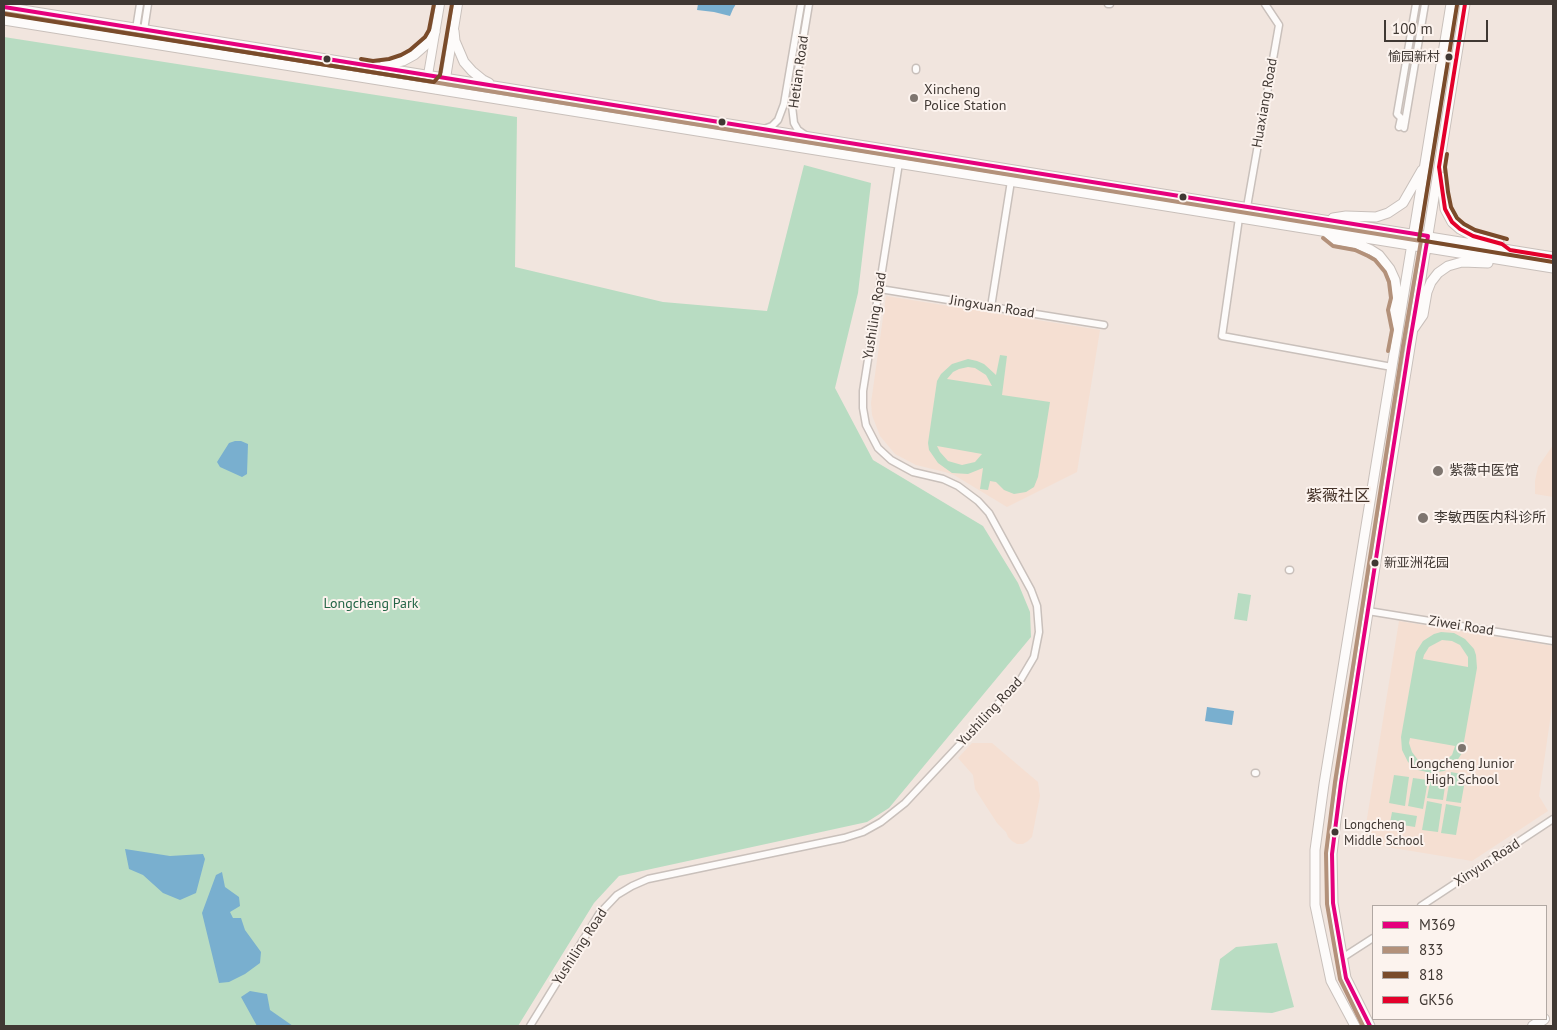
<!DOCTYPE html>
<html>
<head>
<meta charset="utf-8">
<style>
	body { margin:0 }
	#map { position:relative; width:1557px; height:1030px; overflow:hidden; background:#f1e5de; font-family:"PT Sans",sans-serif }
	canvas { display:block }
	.frame { position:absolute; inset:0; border:5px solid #403833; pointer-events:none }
	.legend { position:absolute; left:1372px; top:905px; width:175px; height:115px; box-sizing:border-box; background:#fcf3ee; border:1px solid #b1a8a3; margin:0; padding:6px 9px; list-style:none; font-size:15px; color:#403833 }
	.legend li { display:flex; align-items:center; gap:10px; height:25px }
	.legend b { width:25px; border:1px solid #b1a8a3 }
	.scale { position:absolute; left:1384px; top:20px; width:104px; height:22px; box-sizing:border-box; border:2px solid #403833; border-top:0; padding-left:6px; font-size:15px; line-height:18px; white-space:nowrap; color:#403833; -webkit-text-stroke:4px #fcf3ee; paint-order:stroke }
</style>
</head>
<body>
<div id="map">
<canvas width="1557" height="1030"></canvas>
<div class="frame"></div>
<ul class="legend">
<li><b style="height:6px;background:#e5007d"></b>M369</li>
<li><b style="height:6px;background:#b3917a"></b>833</li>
<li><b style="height:6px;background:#7a4b2a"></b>818</li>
<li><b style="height:6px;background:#e4002b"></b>GK56</li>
</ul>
<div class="scale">100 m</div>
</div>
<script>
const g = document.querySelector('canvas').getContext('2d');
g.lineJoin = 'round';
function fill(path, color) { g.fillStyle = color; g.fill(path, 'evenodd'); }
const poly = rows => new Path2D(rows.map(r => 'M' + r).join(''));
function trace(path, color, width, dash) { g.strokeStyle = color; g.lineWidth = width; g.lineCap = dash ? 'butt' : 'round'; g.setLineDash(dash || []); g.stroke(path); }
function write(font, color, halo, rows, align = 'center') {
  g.font = font + ' "PT Sans","Noto Sans SC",sans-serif'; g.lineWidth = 4; g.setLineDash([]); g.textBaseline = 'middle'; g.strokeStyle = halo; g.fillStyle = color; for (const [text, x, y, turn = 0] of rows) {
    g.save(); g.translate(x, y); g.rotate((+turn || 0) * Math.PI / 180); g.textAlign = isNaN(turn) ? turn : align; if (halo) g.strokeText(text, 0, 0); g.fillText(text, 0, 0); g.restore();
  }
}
fill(poly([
	[886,296,1100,330,1077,472,1007,507,954,475,945,472,916,465,895,454,880,436,872,415,871,403],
	[1553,445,1553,497,1535,494,1535,481,1538,467],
	[1399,621,1553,646,1553,700,1539,796,1548,811,1472,861,1363,843],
	[972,743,992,743,1038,782,1040,796,1032,837,1028,841,1023,844,1017,844,1012,841,1008,837,1006,832,997,823,975,789,973,775,958,758]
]), '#f5dfd2');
fill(poly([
	[4,37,517,117,515,267,663,302,767,311,804,165,871,183,858,293,835,388,873,460,983,526,1018,583,1030,612,1031,637,889,808,867,822,619,876,594,903,518,1026,4,1026],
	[1000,355,1007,356,1002,395,1050,402,1038,477,1034,487,1026,492,1014,494,1004,490,996,482,990,481,988,490,980,489,983,468,968,474,952,473,938,463,929,450,928,443,937,381,941,374,952,364,968,359,977,361,984,364,996,375],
	[968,367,975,368,986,375,992,386,947,379,953,372,959,369],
	[937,446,982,454,975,462,962,465,948,461,940,452],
	[1238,593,1251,595,1247,621,1234,619],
	[1441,632,1454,633,1465,639,1474,649,1476,655,1477,668,1462,753,1455,764,1450,768,1444,771,1431,773,1418,770,1408,762,1402,750,1401,737,1416,652,1423,641,1434,634],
	[1442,640,1452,641,1460,645,1468,657,1468,667,1423,659,1424,655,1429,647],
	[1410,738,1455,746,1452,755,1445,761,1436,765,1427,764,1418,760,1412,752,1409,743],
	[1451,772,1466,775,1461,803,1446,801],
	[1394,775,1409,777,1405,806,1389,803],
	[1431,777,1446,780,1443,800,1427,798],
	[1413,778,1428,780,1423,809,1408,806],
	[1427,801,1442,804,1438,832,1422,830],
	[1446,804,1461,807,1456,835,1441,833],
	[1392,812,1417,816,1415,827,1390,823],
	[1277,943,1294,1007,1272,1013,1211,1010,1220,959,1236,947]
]), '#b8dcc2');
fill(poly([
	[698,4,736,4,733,9,730,16,714,12,697,10],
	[235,441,241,441,248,444,247,474,242,477,220,467,217,462,229,443],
	[1207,707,1234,711,1232,725,1205,721],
	[125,849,170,856,203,854,205,859,196,893,180,900,163,893,143,875,129,869],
	[222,872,225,887,239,897,240,906,230,912,233,918,241,918,245,930,261,952,260,963,245,974,229,982,219,983,202,913,216,875],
	[250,991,267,994,270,1010,293,1026,257,1026,241,997]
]), '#79afcf');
const minor = poly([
	[1108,4,1110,4],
	[136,29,140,4],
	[144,30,148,4],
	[916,70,916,68],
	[1399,127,1401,118,1397,114,1416,4],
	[1404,128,1425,4],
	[764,129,772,126,778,120,784,104,801,4],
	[805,135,798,130,794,123,792,106,809,4],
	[1247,207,1279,25,1265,4],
	[1239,218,1222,336,1392,367],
	[880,289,1104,325],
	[991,307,1011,181],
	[1289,570,1290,570],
	[1368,611,1553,641],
	[1255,773,1256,773],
	[1421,906,1553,819],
	[1342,958,1373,938],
	[530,1026,599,914,617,895,632,886,648,879,844,838,863,832,881,822,905,803,1021,679,1034,657,1039,632,1037,606,1031,590,989,513,978,501,958,486,943,479,913,472,891,460,878,448,866,425,863,408,863,391,899,163]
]);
const tertiary = poly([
	[440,4,428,75,436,89,446,78,458,4]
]);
const secondary = poly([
	[4,7,1553,257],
	[4,20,1553,268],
	[454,31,455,41,464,62,472,71,483,80,489,83],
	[383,66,403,61,414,55,430,41,435,32],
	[1441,177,1445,209,1452,222,1460,229,1473,236,1499,243],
	[1333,218,1346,216,1376,217,1388,213,1403,203,1422,170],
	[1326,232,1335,240,1357,244,1371,250,1379,255,1390,269,1395,280,1397,298,1394,310,1397,325],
	[1414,328,1423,315,1427,292,1431,282,1438,273,1448,266,1462,262,1488,263],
	[1355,1026,1331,981,1315,905,1315,850,1324,784,1451,4],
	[1370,1026,1346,978,1333,903,1332,854,1336,820,1381,528,1465,4]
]);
const primary = poly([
	[1533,1026,1544,1019]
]);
trace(minor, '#c9c0bb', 9);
trace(tertiary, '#c9c0bb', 10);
trace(secondary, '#c9c0bb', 11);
trace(primary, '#c9c0bb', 12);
trace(minor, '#fdfbfa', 6);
trace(tertiary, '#fdfbfa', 8);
trace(secondary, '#fdfbfa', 9);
trace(primary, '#fdfbfa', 10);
trace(poly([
	[4,7,1428,236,1409,347,1341,783,1332,854,1333,903,1346,978,1370,1026]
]), '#e5007d', 4);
trace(poly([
	[4,13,1421,241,1403,346,1335,782,1326,853,1327,904,1340,979,1363,1026],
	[1323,238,1333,246,1355,250,1368,256,1375,260,1385,272,1389,282,1391,298,1388,310,1392,330,1388,351]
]), '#b3917a', 4);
trace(poly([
	[1457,5,1419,240,1553,262],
	[5,14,434,82,440,75,452,4],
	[361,59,373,61,389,59,401,55,410,50,425,37,429,30,434,4],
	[1447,154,1445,167,1448,192,1451,207,1457,218,1464,224,1475,230,1507,239]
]), '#7a4b2a', 4);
trace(poly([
	[1465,4,1439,167,1445,209,1452,222,1460,229,1473,236,1502,244,1510,250,1553,257]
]), '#e4002b', 4);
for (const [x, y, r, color] of [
	[1449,57,4.5,"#403833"],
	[327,59,4.5,"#403833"],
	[914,98,5,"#7e756f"],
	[722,122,4.5,"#403833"],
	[1183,197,4.5,"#403833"],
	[1438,471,6,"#7e756f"],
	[1423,518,6,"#7e756f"],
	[1375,563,4.5,"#403833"],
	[1462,748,5,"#7e756f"],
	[1335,832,4.5,"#403833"]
]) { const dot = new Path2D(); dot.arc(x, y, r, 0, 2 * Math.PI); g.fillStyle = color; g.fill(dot); trace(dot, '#fcf3ee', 2); }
write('13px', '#403833', '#fcf3ee', [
	["愉园新村",1440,57,"right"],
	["新亚洲花园",1384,563],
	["Longcheng",1344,825],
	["Middle School",1344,841]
], 'left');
write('14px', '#403833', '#fcf3ee', [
	["Hetian Road",799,72,-82],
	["Huaxiang Road",1265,103,-80],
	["Jingxuan Road",992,307,9],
	["Yushiling Road",875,316,-81],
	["Ziwei Road",1461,626,9],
	["Yushiling Road",990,712,-47],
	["Xinyun Road",1487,863,-33],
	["Yushiling Road",580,947,-57]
]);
write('14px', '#403833', '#fcf3ee', [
	["Xincheng",924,90],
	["Police Station",924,106],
	["紫薇中医馆",1449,471],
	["李敏西医内科诊所",1434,518],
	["Longcheng Junior",1462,764,"center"],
	["High School",1462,780,"center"]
], 'left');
write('14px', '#256547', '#fcf3ee', [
	["Longcheng Park",371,604]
]);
write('16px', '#453329', '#fcf3ee', [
	["紫薇社区",1338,496]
]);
</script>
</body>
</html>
